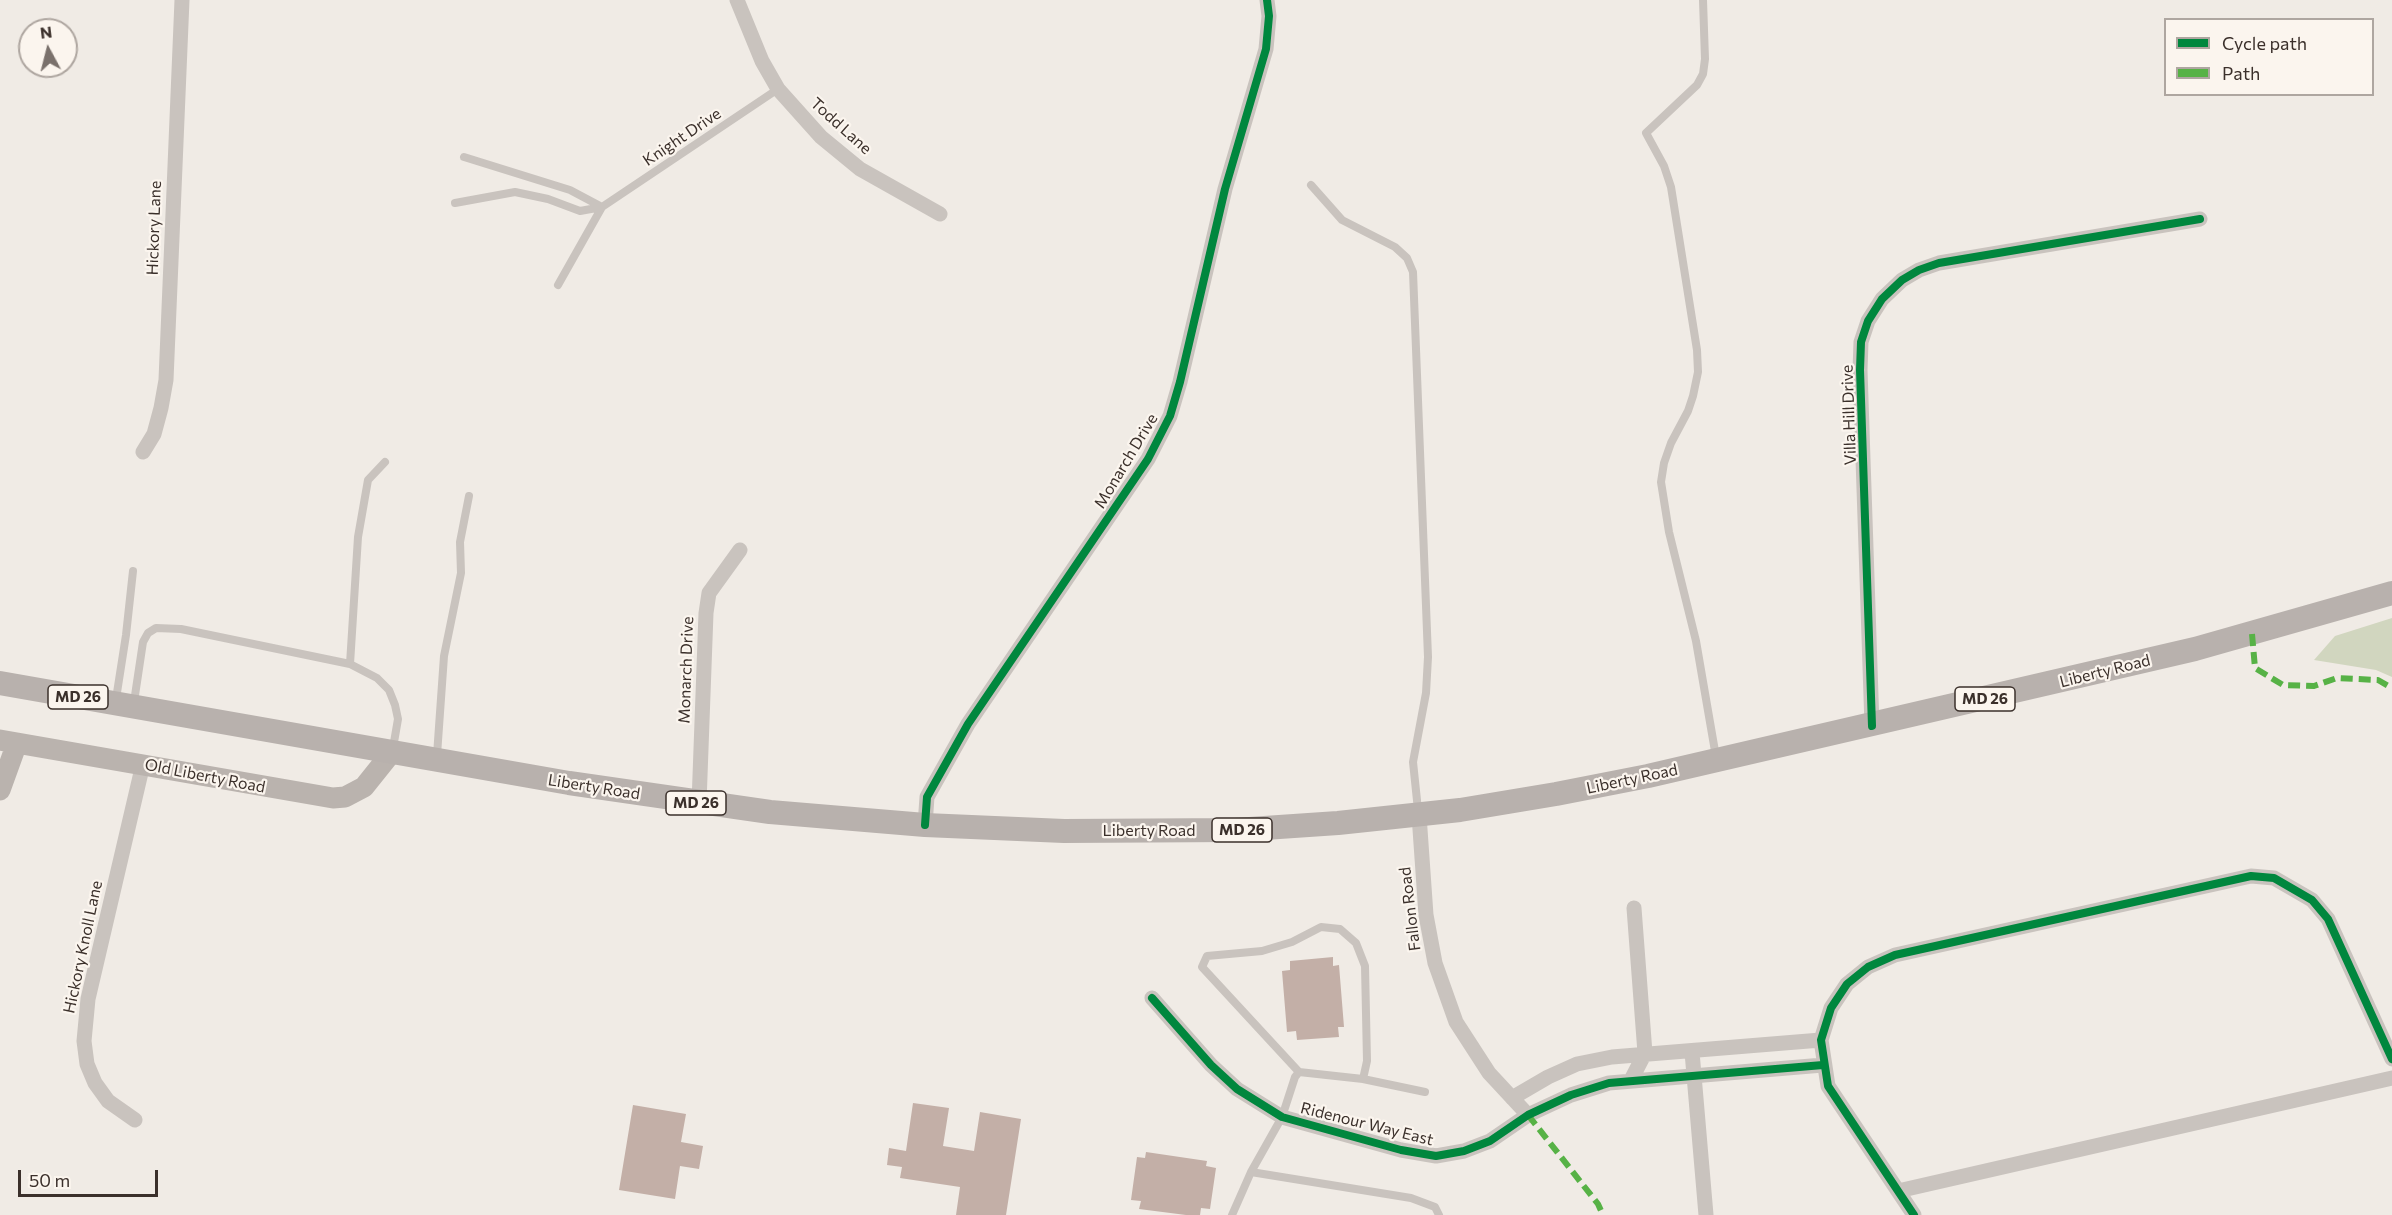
<!DOCTYPE html>
<html>
<head>
<meta charset="utf-8">
<style>
	body { margin:0 }
	#map { position:relative; width:2392px; height:1215px; overflow:hidden; background:#f0ebe5; font-family:Commissioner,sans-serif }
	canvas { display:block }
	.legend { position:absolute; left:2164px; top:18px; width:210px; height:78px; box-sizing:border-box; background:#fbf5ee; border:2px solid #aea6a0; margin:0; padding:8px 10px; list-style:none; font-size:18px; color:#3b302b }
	.legend li { display:flex; align-items:center; gap:12px; height:30px }
	.legend b { width:30px; border:2px solid #aea6a0 }
	.north { position:absolute; left:18px; top:18px; width:60px; height:60px; box-sizing:border-box; background:#fbf5ee; border:2px solid #aea6a0; border-radius:50%; rotate:353deg; font-size:16px; font-weight:700; line-height:24px; text-align:center; color:#3b302b }
	.north::after { content:''; display:block; margin:auto; width:21px; height:27px; background:#7a716c; clip-path:polygon(50% 0,100% 100%,50% 72%,0 100%) }
	.scale { position:absolute; left:18px; top:1170px; width:140px; height:27px; box-sizing:border-box; border:3px solid #3b302b; border-top:0; padding-left:8px; font-size:18px; line-height:21px; white-space:nowrap; color:#3b302b; -webkit-text-stroke:4px #fbf5ee; paint-order:stroke }
</style>
</head>
<body>
<div id="map">
<canvas width="2392" height="1215"></canvas>
<ul class="legend">
<li><b style="height:8px;background:#00873e"></b>Cycle path</li>
<li><b style="height:8px;background:#57b246"></b>Path</li>
</ul>
<div class="north">N</div>
<div class="scale">50 m</div>
</div>
<script>
const g = document.querySelector('canvas').getContext('2d');
g.lineJoin = 'round';
function fill(path, color) { g.fillStyle = color; g.fill(path, 'evenodd'); }
const poly = rows => new Path2D(rows.map(r => 'M' + r).join(''));
function trace(path, color, width, dash) { g.strokeStyle = color; g.lineWidth = width; g.lineCap = dash ? 'butt' : 'round'; g.setLineDash(dash || []); g.stroke(path); }
function write(font, color, halo, rows, align = 'center') {
  g.font = font + ' Commissioner,sans-serif'; g.lineWidth = 4.5; g.setLineDash([]); g.textBaseline = 'middle'; g.strokeStyle = halo; g.fillStyle = color; for (const [text, x, y, turn = 0] of rows) {
    g.save(); g.translate(x, y); g.rotate((+turn || 0) * Math.PI / 180); g.textAlign = isNaN(turn) ? turn : align; if (halo) g.strokeText(text, 0, 0); g.fillText(text, 0, 0); g.restore();
  }
}
fill(poly([
	[2392,618,2392,677,2376,670,2314,660,2335,636]
]), '#d1d6bf');
fill(poly([
	[1333,957,1333,966,1339,965,1344,1027,1338,1027,1339,1037,1297,1040,1296,1031,1287,1032,1282,971,1290,970,1290,961],
	[913,1103,949,1108,943,1146,974,1151,980,1112,1021,1119,1006,1215,956,1215,960,1187,900,1178,902,1167,887,1165,889,1148,906,1151],
	[633,1105,686,1114,681,1142,703,1146,699,1169,680,1166,675,1199,619,1190],
	[1146,1152,1207,1161,1206,1166,1216,1168,1210,1209,1201,1208,1200,1215,1186,1215,1139,1209,1141,1201,1131,1200,1137,1157,1145,1158]
]), '#c3afa7');
trace(poly([
	[1703,0,1705,59,1703,74,1697,85,1646,133,1664,166,1671,187,1697,350,1698,372,1693,396,1688,411,1671,443,1664,463,1661,482,1669,532,1696,641,1716,757],
	[464,157,570,190,602,207],
	[1311,185,1342,220,1395,247,1407,258,1413,272,1428,657,1426,693,1413,762,1418,810],
	[455,203,515,192,548,199,580,211,602,207,778,89],
	[558,285,602,207],
	[385,462,368,480,358,537,350,664,377,678,389,690,395,705,398,719,393,748],
	[116,699,126,635,133,571],
	[134,702,143,642,148,633,156,628,181,629,350,664],
	[437,755,444,656,461,573,460,542,469,496],
	[1363,1079,1367,1061,1365,966,1356,943,1340,929,1321,927,1292,942,1262,951,1207,956,1202,967,1299,1072,1363,1079,1425,1092],
	[1251,1172,1411,1198,1435,1207,1439,1215],
	[1232,1215,1251,1172,1282,1117,1295,1077,1299,1072]
]), '#c9c3be', 8);
trace(poly([
	[737,0,762,61,778,89,821,137,860,169,940,214],
	[143,452,154,434,161,408,166,380,182,0],
	[1872,726,1860,370,1861,342,1868,321,1882,299,1902,280,1919,270,1939,263,2200,219],
	[699,803,706,613,709,593,740,550],
	[1419,815,1426,915,1435,963,1456,1022,1489,1073,1528,1115],
	[925,825,927,797,968,724,1148,459,1170,416,1180,382,1225,189,1266,49,1269,16,1267,0],
	[1152,998,1211,1065,1237,1089,1282,1117,1401,1150,1436,1156,1464,1151,1490,1141,1528,1115,1571,1095,1609,1083,1823,1065],
	[1692,1052,1706,1215],
	[1631,1080,1645,1053,1634,908],
	[1512,1098,1548,1077,1577,1064,1612,1057,1821,1040],
	[135,1120,108,1101,95,1083,87,1064,84,1041,88,999,143,764],
	[1898,1191,2392,1078],
	[1914,1215,1828,1086,1821,1040,1831,1008,1847,984,1868,967,1895,955,2251,876,2274,878,2312,900,2328,919,2392,1059]
]), '#c9c3be', 15);
trace(poly([
	[0,740,333,798,345,797,364,787,392,752],
	[0,790,17,743]
]), '#bab3ae', 21);
trace(poly([
	[0,683,569,783,770,812,925,825,1064,831,1235,830,1338,823,1460,810,1556,794,1648,776,2195,649,2392,593]
]), '#b8b1ad', 24);
trace(poly([
	[2252,634,2255,668,2283,685,2314,686,2337,678,2378,680,2392,688],
	[1528,1115,1598,1204,1603,1215]
]), '#57b246', 6, [12, 6]);
trace(poly([
	[1872,726,1860,370,1861,342,1868,321,1882,299,1902,280,1919,270,1939,263,2200,219],
	[925,825,927,797,968,724,1148,459,1170,416,1180,382,1225,189,1266,49,1269,16,1267,0],
	[1152,998,1211,1065,1237,1089,1282,1117,1401,1150,1436,1156,1464,1151,1490,1141,1528,1115,1571,1095,1609,1083,1823,1065],
	[1914,1215,1828,1086,1821,1040,1831,1008,1847,984,1868,967,1895,955,2251,876,2274,878,2312,900,2328,919,2392,1059]
]), '#00873e', 8);
for (const [x, y, w] of [
	[78,697,60],
	[1985,699,60],
	[696,803,60],
	[1242,830,60]
]) { const box = new Path2D(); box.roundRect(x - w / 2, y - 12, w, 24, 4.5); g.fillStyle = '#fbf5ee'; g.fill(box); trace(box, '#3b302b', 1.5); }
write('bold 15px', '#3b302b', null, [
	["MD 26",78,697],
	["MD 26",1985,699],
	["MD 26",696,803],
	["MD 26",1242,830]
]);
write('16px', '#3b302b', '#fbf5ee', [
	["Todd Lane",841,126,42],
	["Knight Drive",682,137,-34],
	["Hickory Lane",154,228,-88],
	["Villa Hill Drive",1849,415,-92],
	["Monarch Drive",1126,461,-59],
	["Monarch Drive",686,670,-88],
	["Liberty Road",2105,671,-14],
	["Old Liberty Road",205,776,11],
	["Liberty Road",1632,779,-12],
	["Liberty Road",594,787,9],
	["Liberty Road",1149,831],
	["Fallon Road",1410,909,-97],
	["Hickory Knoll Lane",83,947,-78],
	["Ridenour Way East",1367,1124,14]
]);
</script>
</body>
</html>
